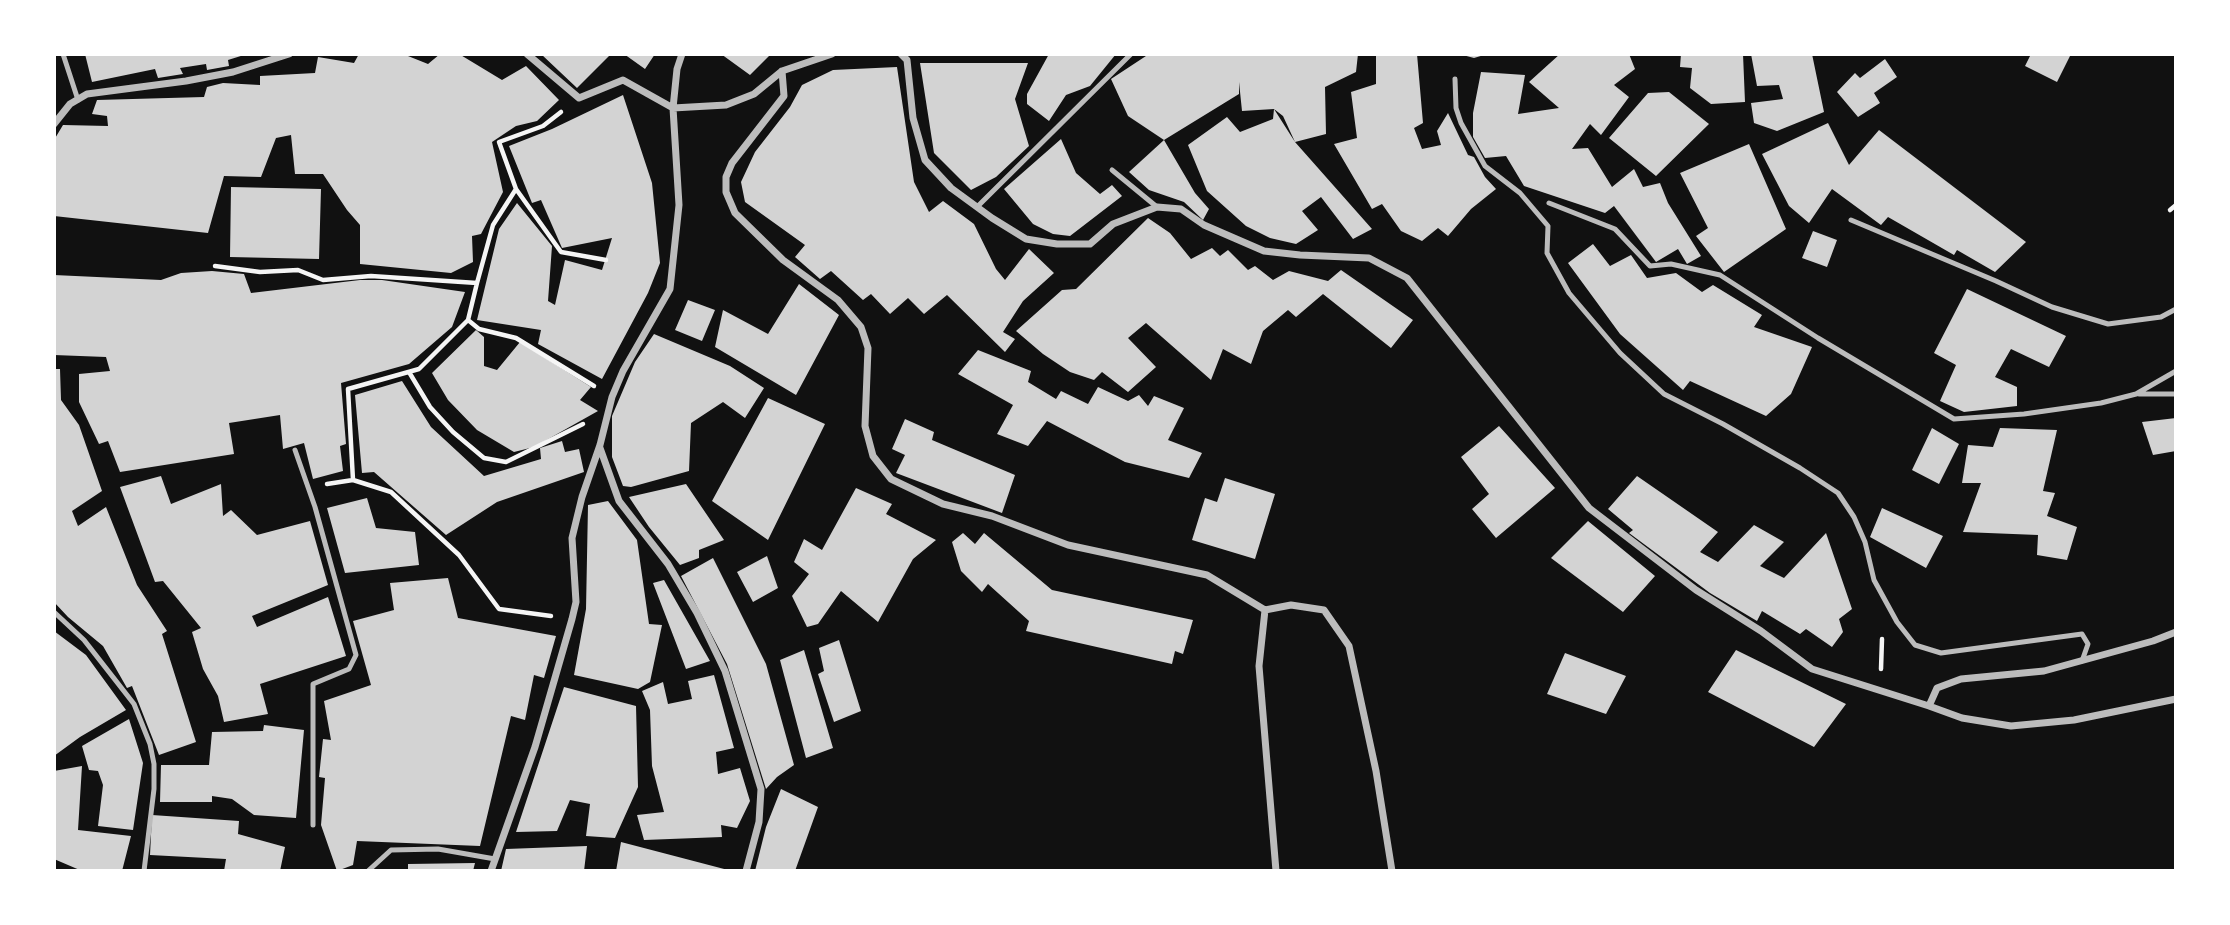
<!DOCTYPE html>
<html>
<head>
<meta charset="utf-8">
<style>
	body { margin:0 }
	#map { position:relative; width:2230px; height:925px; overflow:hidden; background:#111; font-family:Literata,serif }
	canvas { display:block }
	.frame { position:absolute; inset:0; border:56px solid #fff; pointer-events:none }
</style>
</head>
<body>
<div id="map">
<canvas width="2230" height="925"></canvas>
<div class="frame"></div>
</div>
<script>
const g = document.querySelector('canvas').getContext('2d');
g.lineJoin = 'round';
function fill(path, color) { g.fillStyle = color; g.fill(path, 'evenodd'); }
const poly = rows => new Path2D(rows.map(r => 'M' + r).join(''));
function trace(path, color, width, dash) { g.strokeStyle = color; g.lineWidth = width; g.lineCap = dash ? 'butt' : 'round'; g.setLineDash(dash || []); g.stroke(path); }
fill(poly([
	[85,54,244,54,244,55,228,60,229,66,207,70,206,64,180,68,183,74,158,78,155,69,92,82],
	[359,54,403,54,428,64,440,54,459,54,502,80,526,66,559,100,537,121,516,126,492,142,503,192,481,234,472,236,473,262,451,273,360,264,360,225,347,210,323,174,295,174,291,135,276,138,261,177,224,176,208,233,54,216,54,140,63,125,108,126,107,116,92,114,97,100,204,97,207,87,223,83,260,85,260,76,315,73,318,57,354,63],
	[541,54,607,54,609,56,577,88],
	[624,54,655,54,645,69],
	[721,54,771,54,750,75],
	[1049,54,1116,54,1090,86,1066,95,1049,121,1027,104,1027,94],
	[1149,54,1358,54,1356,72,1325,87,1326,134,1295,142,1283,116,1274,109,1242,111,1239,82,1239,94,1164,140,1128,116,1111,79],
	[1376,54,1417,54,1423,123,1414,128,1422,149,1441,145,1437,131,1448,113,1468,155,1474,157,1485,177,1496,189,1471,209,1448,236,1438,228,1422,241,1401,231,1382,204,1372,209,1334,144,1357,138,1351,92,1376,84],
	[1459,54,1484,54,1484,55,1474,58],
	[1560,54,1629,54,1635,69,1614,85,1629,97,1601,135,1590,124,1572,149,1588,148,1612,187,1634,169,1643,187,1660,183,1668,203,1701,256,1687,264,1678,249,1656,262,1614,206,1605,213,1524,186,1506,156,1485,158,1473,137,1473,113,1481,72,1525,75,1518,114,1559,108,1529,82],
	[1681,54,1743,54,1745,102,1711,104,1690,88,1692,68,1680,67],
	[1751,54,1812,54,1824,112,1777,131,1754,123,1751,103,1783,99,1779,85,1757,86],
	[2031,54,2071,54,2057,82,2025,66],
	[1885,59,1897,77,1874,93,1880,103,1858,117,1837,92,1855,73,1860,78],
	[920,63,1028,63,1015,99,1029,146,996,177,971,190,934,153],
	[897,67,914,182,929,212,943,201,974,224,996,269,1005,280,1029,249,1054,273,1023,301,1003,332,1015,339,1005,352,947,295,924,314,908,298,890,314,871,294,863,300,831,271,820,279,795,257,805,245,745,202,741,182,755,152,790,107,802,85,833,70],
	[1669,92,1709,124,1656,176,1609,138,1648,93],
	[623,95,652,183,660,263,648,293,602,379,538,344,541,330,477,320,499,229,517,203,552,246,548,301,555,305,565,260,602,270,612,238,562,248,541,200,532,203,509,146,552,129],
	[1274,109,1295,142,1372,229,1353,239,1321,197,1302,211,1318,230,1296,244,1270,238,1246,226,1207,191,1188,145,1227,117,1240,132,1273,119],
	[1828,123,1849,165,1879,130,2026,242,1995,272,1957,250,1954,255,1888,217,1881,225,1832,189,1809,223,1789,206,1762,154],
	[1061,139,1076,173,1100,194,1112,185,1122,196,1070,236,1053,234,1033,224,1004,189],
	[1164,140,1195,193,1209,209,1203,220,1184,202,1149,190,1129,172],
	[1749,144,1786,229,1724,272,1696,236,1708,228,1680,173],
	[231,187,321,189,319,259,230,257],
	[1148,218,1170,233,1191,259,1212,248,1220,256,1228,250,1248,270,1255,266,1273,280,1289,271,1328,281,1341,270,1413,320,1391,348,1323,294,1296,317,1288,310,1263,331,1251,364,1223,349,1211,380,1146,323,1128,338,1156,367,1128,392,1102,372,1094,380,1070,372,1043,354,1016,331,1062,290,1076,289],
	[1813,231,1837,240,1827,267,1802,258],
	[1593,244,1610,266,1631,255,1647,278,1676,273,1702,292,1713,285,1762,315,1754,327,1812,347,1791,394,1766,416,1690,381,1683,390,1620,334,1568,263],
	[212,271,244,274,251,293,360,280,382,280,465,292,452,327,409,364,341,383,346,444,340,446,343,471,313,479,304,443,283,449,280,415,229,423,234,454,120,472,108,441,99,444,79,402,79,374,110,371,106,357,54,355,54,275,161,280,181,273],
	[799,284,839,315,796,395,715,347,723,310,768,334],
	[1967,289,2066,336,2049,367,2011,349,1995,377,2017,387,2017,406,1964,412,1940,401,1956,365,1934,353],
	[688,300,715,310,702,341,675,330],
	[476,330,484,337,484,366,497,370,520,342,591,387,580,400,598,411,534,447,514,452,477,430,448,400,432,373],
	[654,334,730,366,764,388,745,418,723,402,691,423,689,471,631,487,623,486,612,457,612,416,635,362],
	[978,350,1031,371,1028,382,1056,399,1061,391,1088,404,1098,387,1128,401,1139,395,1148,406,1154,396,1184,408,1168,440,1202,453,1189,478,1125,462,1047,421,1028,446,997,434,1013,405,958,374],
	[54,369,60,369,61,400,79,425,102,491,72,511,78,526,106,507,137,585,167,631,162,634,196,742,159,755,132,686,127,688,103,646,68,617,54,602],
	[402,381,431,427,484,476,541,459,540,448,562,441,565,452,579,449,584,472,497,502,446,535,374,472,362,473,355,395],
	[768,398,825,424,768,540,712,501],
	[2176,418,2176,451,2153,455,2142,422],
	[905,419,934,432,932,440,1015,475,1002,513,896,473,905,455,892,449],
	[1499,426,1555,488,1496,538,1472,509,1489,494,1461,457],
	[1932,428,1959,444,1939,484,1912,470],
	[2000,428,2057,430,2043,491,2055,493,2047,516,2077,527,2067,560,2037,555,2038,535,1963,532,1981,483,1962,483,1968,445,1993,447],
	[161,476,171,504,221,484,223,516,231,510,257,535,310,521,328,585,252,616,257,627,328,597,346,656,260,684,268,714,224,722,218,696,203,669,192,632,201,628,163,581,155,582,120,487],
	[1637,476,1718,532,1700,552,1718,562,1754,525,1784,542,1760,566,1784,578,1826,533,1852,609,1839,619,1843,632,1832,647,1806,629,1800,634,1762,611,1757,621,1710,593,1629,533,1633,530,1608,509],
	[1225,478,1275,494,1255,559,1192,540,1205,498,1217,502],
	[686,484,724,540,699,550,699,558,680,565,649,527,629,497],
	[856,488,892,504,886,514,936,540,913,559,878,622,841,591,818,624,807,627,792,596,809,574,794,562,804,539,822,550],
	[367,498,376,528,415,532,419,565,345,573,327,508],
	[608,501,637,540,649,624,662,625,650,682,638,689,574,675,586,609,588,505],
	[1882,508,1943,536,1926,568,1870,537],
	[1588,521,1655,576,1623,612,1551,558],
	[963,533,975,544,984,533,1052,590,1193,620,1183,654,1175,651,1172,664,1026,631,1029,621,988,584,982,592,961,571,952,542],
	[767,556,778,588,753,602,737,572],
	[713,558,766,664,794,765,777,777,766,789,727,664,681,576],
	[448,578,458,618,556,636,544,678,534,675,525,720,511,716,480,846,357,841,353,865,337,871,321,825,325,778,319,777,323,739,331,740,324,701,371,685,353,621,394,610,390,583],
	[664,580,710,661,686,669,653,583],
	[54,631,86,655,126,710,80,737,54,756],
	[839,640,861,711,834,722,818,674,824,671,819,648],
	[804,650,833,748,806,758,780,660],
	[1736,650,1846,704,1814,747,1708,692],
	[1565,653,1626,676,1606,714,1547,694],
	[714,675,734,748,716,752,718,774,740,768,750,801,737,828,721,825,722,837,644,840,637,815,664,812,652,766,650,710,642,691,663,682,668,704,692,699,688,681],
	[564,687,636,706,638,787,615,838,586,836,590,804,570,800,557,831,516,832],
	[129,719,143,763,133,830,98,826,103,785,98,771,89,770,82,746],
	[264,725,304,730,296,818,254,815,232,799,212,796,212,802,160,802,161,765,209,765,212,732,263,731],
	[82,766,78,830,131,836,122,871,82,871,54,859,54,771],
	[781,789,818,807,795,871,755,871,766,827],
	[152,815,239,821,238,834,285,847,280,871,224,871,226,859,150,855],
	[621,842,728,870,728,871,616,871],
	[587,846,584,871,501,871,506,849],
	[475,863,473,871,408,871,408,864]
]), '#d3d3d3');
trace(poly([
	[516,189,561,252,606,260],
	[2170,210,2176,205],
	[215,266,260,272,298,270,323,280,371,276,477,283,468,320,479,329,516,338,594,386],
	[477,283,493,225,516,189,499,142,543,126,561,112],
	[468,320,419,369,348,389,353,480,391,492,459,555,499,609,551,616],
	[409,372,430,407,453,432,484,458,506,462,583,424],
	[327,484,353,480],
	[1881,669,1882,639]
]), '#f5f5f5', 4.5);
trace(poly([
	[63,54,78,100],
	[1455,79,1456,108,1461,123,1485,166,1520,193,1548,226,1547,253,1569,293,1620,353,1664,394,1723,424,1800,468,1838,493,1854,517,1865,542,1874,580,1897,622,1915,645,1941,653,2082,634,2088,644,2082,661],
	[1112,170,1157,207],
	[1549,203,1615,229,1650,266,1671,264,1720,275,1818,338,1954,419,2024,414,2101,403,2136,394,2176,371],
	[977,207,1131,54],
	[1851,220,1996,281,2052,307,2108,324,2161,317,2176,309],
	[2139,394,2176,394],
	[295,450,315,507,356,655,349,669,313,684,313,825],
	[54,612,84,640,134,704,150,744,154,764,154,789,144,871],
	[368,871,391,850,438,849,495,859]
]), '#bcbcbc', 5);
trace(poly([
	[527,54,579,98,623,80,673,108,726,105,754,94,782,71,832,54],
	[901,54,907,60,913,118,925,160,951,188,992,218,1026,239,1057,244,1090,244,1113,224,1157,207,1181,209,1204,225,1264,251,1300,255,1369,258,1407,278,1589,508,1696,590,1761,631,1812,669,1929,706],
	[782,71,784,96,732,163,726,177,726,192,735,213,783,260,838,300,861,327,868,348,865,426,873,456,891,479,943,504,992,516,1068,545,1207,575,1265,610],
	[54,124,70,104,87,94,186,81,233,72,289,54],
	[600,448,619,501,668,564,697,613,725,671,761,789,759,822,746,871],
	[2176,632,2153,641,2044,671,1961,679,1937,688,1929,706,1962,718,2011,726,2074,720,2176,699],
	[491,871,535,747,572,619,576,602,572,538,582,497,600,445,612,397,623,371,670,289,679,205,673,108,677,69,682,54],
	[1276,871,1259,666,1265,610,1291,605,1324,610,1349,646,1376,771,1392,871]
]), '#bcbcbc', 7);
</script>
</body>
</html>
